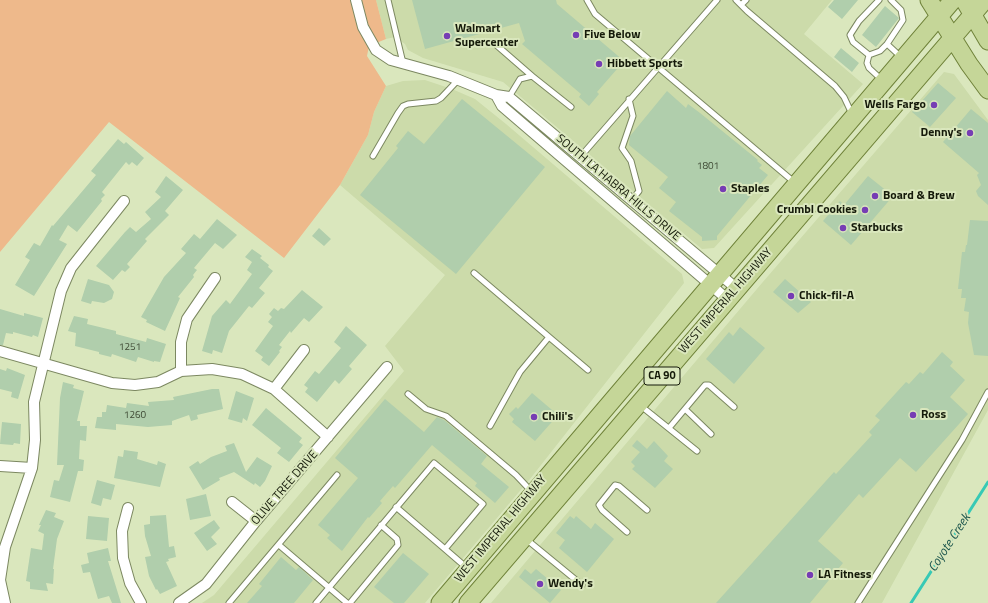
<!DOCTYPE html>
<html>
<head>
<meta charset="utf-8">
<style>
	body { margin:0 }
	canvas { display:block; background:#dae7bd }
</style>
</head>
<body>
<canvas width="988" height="603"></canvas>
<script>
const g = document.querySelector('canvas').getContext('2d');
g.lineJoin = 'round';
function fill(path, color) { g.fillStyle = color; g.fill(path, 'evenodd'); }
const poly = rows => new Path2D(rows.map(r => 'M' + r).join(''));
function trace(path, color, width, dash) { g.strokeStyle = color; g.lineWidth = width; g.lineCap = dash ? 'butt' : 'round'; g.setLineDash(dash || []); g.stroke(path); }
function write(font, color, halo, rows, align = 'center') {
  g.font = font + ' "Titillium Web",sans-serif'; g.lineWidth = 4; g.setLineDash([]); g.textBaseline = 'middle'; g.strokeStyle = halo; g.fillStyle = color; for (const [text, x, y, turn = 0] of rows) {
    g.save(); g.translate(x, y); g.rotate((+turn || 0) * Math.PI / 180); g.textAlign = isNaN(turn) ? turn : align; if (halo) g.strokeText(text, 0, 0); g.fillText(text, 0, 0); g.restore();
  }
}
fill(poly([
	[376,0,832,0,804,34,863,84,714,248,702,249,503,82,423,58,408,50,405,44,395,37,386,39],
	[944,72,954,74,988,120,988,410,882,603,491,603,762,283],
	[425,80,452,89,475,99,506,124,682,274,684,283,530,479,425,603,202,603,214,595,404,371,385,346,445,275,340,185,368,135,374,112,386,86,403,81]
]), '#ccdbaa');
fill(poly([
	[0,0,376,0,386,39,369,46,367,56,386,86,374,112,368,135,340,185,284,258,109,122,0,252]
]), '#eeb98b');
trace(poly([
	[911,603,988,482]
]), '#37c9b5', 3);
fill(poly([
	[412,0,556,0,557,4,624,61,597,92,599,94,589,106,579,97,581,94,522,44,525,41,519,23,425,49],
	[834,0,858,0,842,19,828,7],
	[885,6,899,18,876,47,862,35],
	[841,48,859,63,852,72,834,57],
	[938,83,956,98,930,127,912,112],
	[667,91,686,108,688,104,700,113,758,160,757,161,762,165,759,168,768,175,717,236,717,240,702,241,702,237,669,211,676,202,659,188,668,177,629,145,630,136],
	[462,99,545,167,456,274,360,195,398,148,396,146,408,131,424,144],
	[971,109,988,123,988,205,978,196,976,191,981,185,977,175,979,173,943,142],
	[118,139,124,144,126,142,144,158,137,166,132,162,129,165,126,162,102,192,105,195,101,199,102,201,77,232,68,225,59,240,67,244,34,296,15,285,30,260,25,257,34,243,40,246,52,225,53,226,96,175,91,171],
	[166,176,183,190,165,211,169,215,145,239,147,241,127,264,130,267,125,272,122,270,113,280,96,266,125,232,130,227,136,232,151,219,145,212,161,197,155,192],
	[868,176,893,196,851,245,823,221,840,201,844,205],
	[217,219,237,235,223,249,215,243,194,268,197,270,193,275,194,277,178,297,180,298,165,331,146,322,147,320,141,317,164,277,186,253,181,249,194,234,200,239],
	[970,220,988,221,988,356,974,355,968,323,969,312,964,311,966,298,961,298,962,289,958,289,962,252,965,252,966,245,967,245],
	[319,228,331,239,324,246,312,236],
	[252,249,262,256,260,258,269,265,268,267,273,271,259,288,265,293,252,308,249,306,229,331,222,353,213,350,212,354,202,351,212,316,226,300,230,304,252,274,247,270,252,262,245,257],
	[88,279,109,285,114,292,112,299,104,303,92,301,91,304,81,301],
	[785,279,811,302,798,313,773,292],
	[302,290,323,307,309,322,304,318,291,333,290,331,279,345,282,347,279,351,280,352,269,366,261,360,263,357,255,351,273,326,268,322,272,317,269,314,274,308,278,311,281,308,284,309],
	[0,309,24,316,24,313,43,318,38,337,33,335,32,337,13,332,13,334,6,333,3,345,0,345],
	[74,316,88,319,87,324,116,331,116,334,146,342,147,338,166,344,160,362,154,361,154,362,138,357,136,362,112,354,111,357,99,354,99,352,75,346,76,333,68,331],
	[346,326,367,345,349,366,352,369,339,384,335,380,317,402,305,392,308,388,304,385,315,371,319,374,341,348,334,342],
	[740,327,765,348,734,384,706,359,729,332,733,336],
	[942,352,953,362,950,366,965,380,950,397,968,414,916,472,900,458,863,498,859,494,818,541,843,563,810,603,716,603,834,472,836,474,872,435,869,432,880,420,875,416,906,382,909,384,920,372,923,374],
	[7,368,25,375,18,399,11,397,12,392,0,389,0,369,6,371],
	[63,382,74,385,73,388,84,391,77,421,80,421,80,426,87,426,86,441,80,440,79,459,84,460,83,471,78,471,70,502,50,497,54,480,59,481,64,465,57,465,60,398],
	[212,389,219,389,223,409,197,415,198,419,191,421,189,415,172,421,172,425,148,427,116,424,116,430,95,428,97,417,102,417,102,412,106,412,107,405,126,408,127,403,149,406,148,402,174,400,173,397],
	[236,391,254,398,247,421,243,418,242,423,228,419],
	[532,393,558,415,535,441,512,422,514,419,509,414,516,407,518,409],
	[385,399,424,432,437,417,444,420,487,456,481,464,509,487,495,503,475,486,477,483,432,445,395,488,393,486,380,501,382,503,369,518,368,517,342,551,327,538,330,535,318,525,358,478,335,458],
	[266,408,302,438,299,442,303,445,289,462,277,453,281,448,252,425],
	[2,422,21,424,20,444,14,443,13,445,0,444],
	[637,440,647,449,654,441,668,456,664,461,673,469,655,488,632,469,635,466,631,462,640,452,632,446],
	[234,443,246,472,257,457,272,466,265,481,260,487,255,483,254,485,234,472,219,478,220,480,203,490,189,467,198,461,200,464,211,457,227,451,225,446],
	[124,450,138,452,137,459,157,465,158,461,166,464,160,487,114,478,118,456,123,457],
	[97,480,115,485,111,500,103,498,101,506,91,503],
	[206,494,211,516,190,520,186,499],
	[46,510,56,513,54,517,64,521,57,539,53,569,54,569,53,584,46,583,48,591,30,589,30,582,26,581,31,548,42,550,44,534,38,531,41,525,39,525],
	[166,515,169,547,174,546,176,557,168,559,169,561,166,562,177,586,160,594,157,589,156,590,149,576,145,557,151,556,145,536,144,525,150,524,150,516],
	[88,516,109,518,107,541,86,539],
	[570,516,574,519,576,516,591,529,595,523,614,539,587,572,559,548,565,540,556,533],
	[214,520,220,528,211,537,217,544,207,551,194,533],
	[108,548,111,561,108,561,121,603,112,603,109,596,98,599,90,572,83,573,81,565,89,563,87,553],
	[403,553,429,574,404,603,394,603,374,587],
	[281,557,296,570,299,567,313,580,294,603,247,603,262,586,259,584],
	[525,569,531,574,536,569,561,590,550,603,519,577]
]), '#b0ceac');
const service = poly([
	[388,0,403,63],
	[587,0,595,14,794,182],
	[736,0,741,5],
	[746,0,741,5,747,11,835,86,844,97,852,114],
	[879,0,859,21,850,35,853,42,869,55,880,51,887,44,903,20,901,10,891,0],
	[494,43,532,76],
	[887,44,901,57],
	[869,55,867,63,869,68,882,80],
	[509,97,520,79,532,76,571,107],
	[629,99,633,116,622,148,631,161,639,191,631,201],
	[373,156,398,113,403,106,408,104,436,101,441,98,458,80],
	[581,156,717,0],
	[474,273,549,337],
	[408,394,426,409,446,416,516,475,532,492],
	[641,406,697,451],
	[685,409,711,434],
	[490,426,520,372,549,337,588,370],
	[669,428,705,385,709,385,734,407],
	[396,507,445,549],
	[627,532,602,510,599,505,615,485,619,486,647,510],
	[526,539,582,585],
	[279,545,347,603],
	[229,603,337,475],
	[316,603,434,463,483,504,445,549,467,568],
	[350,603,398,545,397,539,381,525],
	[858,603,962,440,988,392]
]);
const minor = poly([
	[356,0,363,27,376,50,391,60,449,76,496,95,509,97,736,288],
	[496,95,502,106,727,299],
	[0,351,112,383,135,385,158,382,181,371,212,369,242,374,274,389,328,437],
	[181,371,181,342,187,319,215,278],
	[274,389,304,350],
	[0,466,32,468],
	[232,502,256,521],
	[128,508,122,531,123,558,130,583,141,603],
	[5,603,0,580,5,547,32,468,35,440,34,402,61,291,71,268,124,201],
	[179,603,206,584,256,521,387,367]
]);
const primary = poly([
	[929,0,969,64,988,90],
	[964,0,988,41],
	[440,603,953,0],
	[468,603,985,0]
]);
trace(service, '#7c8861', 7);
trace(minor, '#7c8861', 12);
trace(primary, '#6f8239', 19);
trace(service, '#fff', 5);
trace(minor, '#fff', 10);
trace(primary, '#c5d698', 17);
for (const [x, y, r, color] of [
	[576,35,4,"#763db4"],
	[447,36,4,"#763db4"],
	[599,64,4,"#763db4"],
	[934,105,4,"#763db4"],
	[970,133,4,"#763db4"],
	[723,189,4,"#763db4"],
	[875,196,4,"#763db4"],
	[865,210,4,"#763db4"],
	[843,228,4,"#763db4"],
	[791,296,4,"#763db4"],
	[913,415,4,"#763db4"],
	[534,417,4,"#763db4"],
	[810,575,4,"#763db4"],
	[540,584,4,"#763db4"]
]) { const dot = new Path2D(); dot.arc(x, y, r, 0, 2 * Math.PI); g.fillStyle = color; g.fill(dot); trace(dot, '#dae7bd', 1.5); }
write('10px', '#3c4732', null, [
	["1801",708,167],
	["1251",130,348],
	["1260",135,416]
]);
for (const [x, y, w] of [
	[662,376,36]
]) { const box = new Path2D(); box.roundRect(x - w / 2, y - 9, w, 18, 3); g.fillStyle = '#dae7bd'; g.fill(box); trace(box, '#151a0a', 1); }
write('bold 11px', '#151a0a', null, [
	["CA 90",662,376]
]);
write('bold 12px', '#151a0a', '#dae7bd', [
	["Walmart",455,29],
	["Supercenter",455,43],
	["Five Below",584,35],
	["Hibbett Sports",607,64],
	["Wells Fargo",926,105,"right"],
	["Denny's",962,133,"right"],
	["Staples",731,189],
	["Board & Brew",883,196],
	["Crumbl Cookies",857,210,"right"],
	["Starbucks",851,228],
	["Chick-fil-A",799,296],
	["Ross",921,415],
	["Chili's",542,417],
	["LA Fitness",818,575],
	["Wendy's",548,584]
], 'left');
write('12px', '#151a0a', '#dae7bd', [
	["SOUTH LA HABRA HILLS DRIVE",618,188,40],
	["WEST IMPERIAL HIGHWAY",726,301,-49],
	["OLIVE TREE DRIVE",285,488,-49],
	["WEST IMPERIAL HIGHWAY",501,529,-50]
]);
write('italic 13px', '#1c564d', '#dae7bd', [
	["Coyote Creek",950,543,-57]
]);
</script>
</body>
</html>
